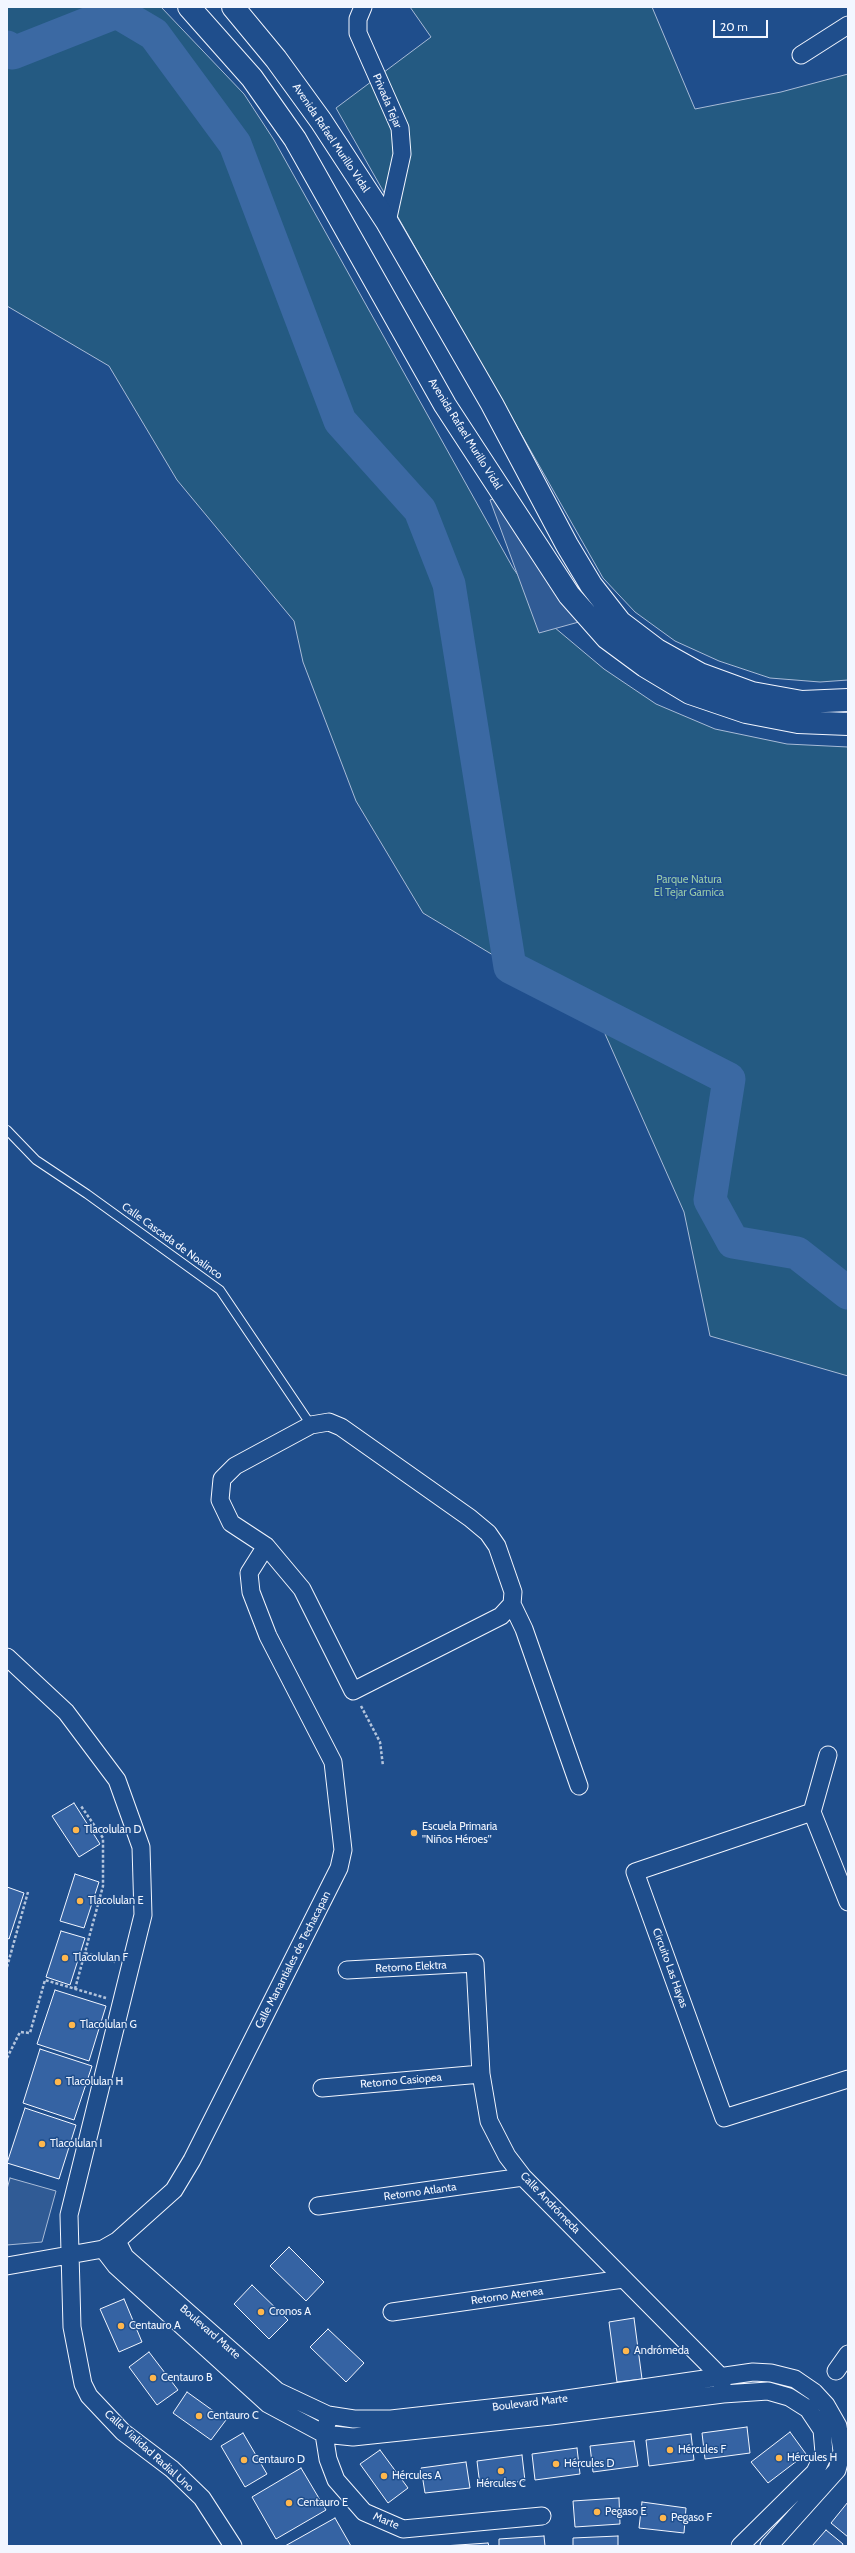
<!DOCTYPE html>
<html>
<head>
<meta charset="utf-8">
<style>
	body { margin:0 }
	#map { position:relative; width:855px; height:2553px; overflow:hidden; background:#1f4e8c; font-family:Cabin,sans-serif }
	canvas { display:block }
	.frame { position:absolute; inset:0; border:8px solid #f2f6ff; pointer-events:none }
	.scale { position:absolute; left:713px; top:20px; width:55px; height:18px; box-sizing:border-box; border:2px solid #f2f6ff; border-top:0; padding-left:5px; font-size:12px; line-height:14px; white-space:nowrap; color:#f2f6ff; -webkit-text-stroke:3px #1f4e8c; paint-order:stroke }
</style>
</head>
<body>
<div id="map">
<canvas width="855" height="2553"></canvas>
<div class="frame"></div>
<div class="scale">20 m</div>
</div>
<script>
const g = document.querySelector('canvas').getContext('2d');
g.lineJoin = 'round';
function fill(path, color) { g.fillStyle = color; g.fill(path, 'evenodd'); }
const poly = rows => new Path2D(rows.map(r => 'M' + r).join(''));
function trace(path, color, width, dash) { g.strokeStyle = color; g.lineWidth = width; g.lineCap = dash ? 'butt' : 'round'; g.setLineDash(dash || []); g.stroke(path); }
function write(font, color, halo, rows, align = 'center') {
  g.font = font + ' Cabin,sans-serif'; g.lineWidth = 3; g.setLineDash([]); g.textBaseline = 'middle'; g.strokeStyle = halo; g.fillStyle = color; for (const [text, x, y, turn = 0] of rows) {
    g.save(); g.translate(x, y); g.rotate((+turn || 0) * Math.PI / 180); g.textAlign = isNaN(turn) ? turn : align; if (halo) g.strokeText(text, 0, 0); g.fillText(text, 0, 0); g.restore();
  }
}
const green = poly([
	[7,7,161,7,244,94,274,140,513,568,554,627,604,669,656,704,715,729,787,744,848,747,848,1376,710,1336,684,1212,598,1018,423,913,356,801,303,662,294,621,177,480,109,366,7,306,7,7],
	[410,7,652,7,695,109,781,92,848,74,848,680,820,682,770,678,719,661,675,641,635,612,603,578,336,108,431,37,410,7]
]);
fill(green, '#245a82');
trace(green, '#a8bbd7', 1);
const parking = poly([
	[498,497,586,620,539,633,490,500,498,497],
	[10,2178,56,2191,42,2242,7,2245,7,2189,10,2178]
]);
fill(parking, '#305b95');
trace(parking, '#a8bbd7', 1);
trace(poly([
	[7,47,13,53,117,12,154,34,235,144,340,421,420,510,449,584,510,967,729,1079,710,1200,733,1242,797,1253,848,1293]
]), '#3b69a3', 33);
const building = poly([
	[74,1803,100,1844,79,1857,52,1816,74,1803],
	[75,1874,99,1882,84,1928,60,1921,75,1874],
	[7,1887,24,1893,9,1939,7,1938,7,1887],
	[61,1931,85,1938,70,1985,46,1977,61,1931],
	[55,1990,106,2006,89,2061,37,2044,55,1990],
	[40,2049,92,2066,74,2120,23,2103,40,2049],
	[25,2108,76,2125,59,2179,7,2163,25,2108],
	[289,2247,324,2282,306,2301,270,2266,289,2247],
	[252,2285,288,2320,269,2339,234,2304,252,2285],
	[124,2299,142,2342,119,2352,100,2309,124,2299],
	[634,2318,642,2379,617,2382,609,2322,634,2318],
	[328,2329,364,2363,346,2382,310,2347,328,2329],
	[149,2352,178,2390,157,2405,129,2367,149,2352],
	[187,2392,226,2420,211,2440,173,2413,187,2392],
	[747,2427,750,2453,705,2459,702,2433,747,2427],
	[790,2432,806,2454,768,2483,751,2462,790,2432],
	[243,2433,267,2474,245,2487,221,2446,243,2433],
	[691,2434,694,2460,649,2466,646,2440,691,2434],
	[634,2441,638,2466,593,2472,590,2446,634,2441],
	[577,2448,580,2474,535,2480,532,2454,577,2448],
	[380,2450,408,2488,388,2503,360,2464,380,2450],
	[522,2455,525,2481,480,2486,477,2461,522,2455],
	[466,2462,470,2488,425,2493,421,2468,466,2462],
	[301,2468,326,2510,276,2539,252,2497,301,2468],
	[619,2498,620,2524,575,2527,573,2501,619,2498],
	[642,2502,686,2508,684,2533,639,2528,642,2502],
	[848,2502,848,2537,831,2523,848,2502],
	[335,2518,351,2546,285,2546,335,2518],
	[826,2530,843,2544,842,2546,812,2546,826,2530],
	[544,2536,545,2546,499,2546,499,2539,544,2536],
	[618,2536,618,2546,573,2546,573,2538,618,2536],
	[488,2543,489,2546,443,2546,488,2543]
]);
fill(building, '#3563a3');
trace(building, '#f2f6ff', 1);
const service = poly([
	[7,1130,36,1160,87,1194,220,1290,311,1425]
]);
const minor = poly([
	[363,7,358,19,358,33,400,128,402,154,387,222],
	[801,55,848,25],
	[512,1604,501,1616,353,1691,302,1589,266,1546,231,1523,220,1500,222,1479,235,1466,311,1425,329,1422,341,1427,470,1518,488,1533,497,1546,513,1592,512,1604,524,1629,579,1786],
	[7,1657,66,1712,117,1780,141,1847,143,1915,69,2215,72,2327,83,2384,89,2396,123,2432,172,2469,202,2498,233,2546],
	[812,1812,635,1872,724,2118,848,2079],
	[812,1812,848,1902],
	[812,1812,828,1755],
	[347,1970,475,1963,481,2074,489,2121,507,2156,523,2177,720,2376,722,2384],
	[322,2088,481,2074],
	[318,2206,523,2177],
	[117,2241,125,2257,277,2391,328,2415,354,2419,391,2419,553,2401,753,2372,771,2373,795,2379,814,2392,826,2405,838,2426,842,2451,837,2470,769,2546],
	[103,2249,116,2266,268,2404,324,2434,353,2437,551,2416,723,2394,768,2391,789,2397,808,2409,822,2430,824,2453,815,2472,740,2546],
	[7,2266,103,2249,117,2241,174,2190,192,2160,339,1868,343,1850,333,1762,268,1636,251,1592,249,1573,266,1546],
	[392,2312,623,2279],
	[836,2371,848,2354],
	[327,2423,324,2434,328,2459,336,2480,364,2512,403,2529,542,2516]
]);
const secondary = poly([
	[189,7,252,78,295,139,445,405,569,595,607,638,645,666,690,693,746,712,798,722,848,724],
	[233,7,276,59,321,121,387,222,492,404,567,545,591,585,620,622,657,650,700,674,752,693,802,702,848,700]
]);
trace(service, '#f2f6ff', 10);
trace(minor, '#f2f6ff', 19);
trace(secondary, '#f2f6ff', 24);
trace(poly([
	[361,1706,380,1742,383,1766],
	[85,1953,115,1962],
	[7,1967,28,1892],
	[75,1989,103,1886,103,1838,81,1806],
	[7,2058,20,2032,30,2033,45,1980,106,1998]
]), '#b3c4dc', 2.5, [3, 2]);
trace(service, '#1f4e8c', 8);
trace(minor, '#1f4e8c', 17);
trace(secondary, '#1f4e8c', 22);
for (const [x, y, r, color] of [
	[76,1830,4,"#ffb74d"],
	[414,1833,4,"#ffb74d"],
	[80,1901,4,"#ffb74d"],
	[65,1958,4,"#ffb74d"],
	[72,2025,4,"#ffb74d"],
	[58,2082,4,"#ffb74d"],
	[42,2144,4,"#ffb74d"],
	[261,2312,4,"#ffb74d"],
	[121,2326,4,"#ffb74d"],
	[626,2351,4,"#ffb74d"],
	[153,2378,4,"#ffb74d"],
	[199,2416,4,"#ffb74d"],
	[670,2450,4,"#ffb74d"],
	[779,2458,4,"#ffb74d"],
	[244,2460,4,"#ffb74d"],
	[556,2464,4,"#ffb74d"],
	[501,2471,4,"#ffb74d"],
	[384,2476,4,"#ffb74d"],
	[289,2503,4,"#ffb74d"],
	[597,2512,4,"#ffb74d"],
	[663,2518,4,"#ffb74d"]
]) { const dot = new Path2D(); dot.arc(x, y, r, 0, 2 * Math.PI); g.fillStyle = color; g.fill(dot); trace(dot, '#1f4e8c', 1.5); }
write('11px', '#f2f6ff', '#1f4e8c', [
	["Privada Tejar",387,101,67],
	["Avenida Rafael Murillo Vidal",331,138,56],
	["Avenida Rafael Murillo Vidal",465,434,58],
	["Calle Cascada de Noalinco",172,1241,36],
	["Calle Manantiales de Techacapan",293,1960,-63],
	["Retorno Elektra",411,1967,-3],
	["Circuito Las Hayas",670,1968,70],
	["Retorno Casiopea",401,2081,-5],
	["Retorno Atlanta",420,2192,-8],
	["Calle Andrómeda",550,2203,46],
	["Retorno Atenea",507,2296,-8],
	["Boulevard Marte",210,2332,41],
	["Boulevard Marte",530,2403,-7],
	["Calle Vialidad Radial Uno",149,2451,42],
	["Marte",386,2521,23]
]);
write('11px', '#97c8a6', '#1f4e8c', [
	["Parque Natura",689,880],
	["El Tejar Garnica",689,893]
]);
write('11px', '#f2f6ff', '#1f4e8c', [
	["Escuela Primaria",422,1827],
	["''Niños Héroes''",422,1840],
	["Tlacolulan D",84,1830],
	["Tlacolulan E",88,1901],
	["Tlacolulan F",73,1958],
	["Tlacolulan G",80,2025],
	["Tlacolulan H",66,2082],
	["Tlacolulan I",50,2144],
	["Cronos A",269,2312],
	["Centauro A",129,2326],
	["Andrómeda",634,2351],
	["Centauro B",161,2378],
	["Centauro C",207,2416],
	["Hércules F",678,2450],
	["Hércules H",787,2458],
	["Centauro D",252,2460],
	["Hércules D",564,2464],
	["Hércules A",392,2476],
	["Hércules C",501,2484,"center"],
	["Centauro E",297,2503],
	["Pegaso E",605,2512],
	["Pegaso F",671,2518]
], 'left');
</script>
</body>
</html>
